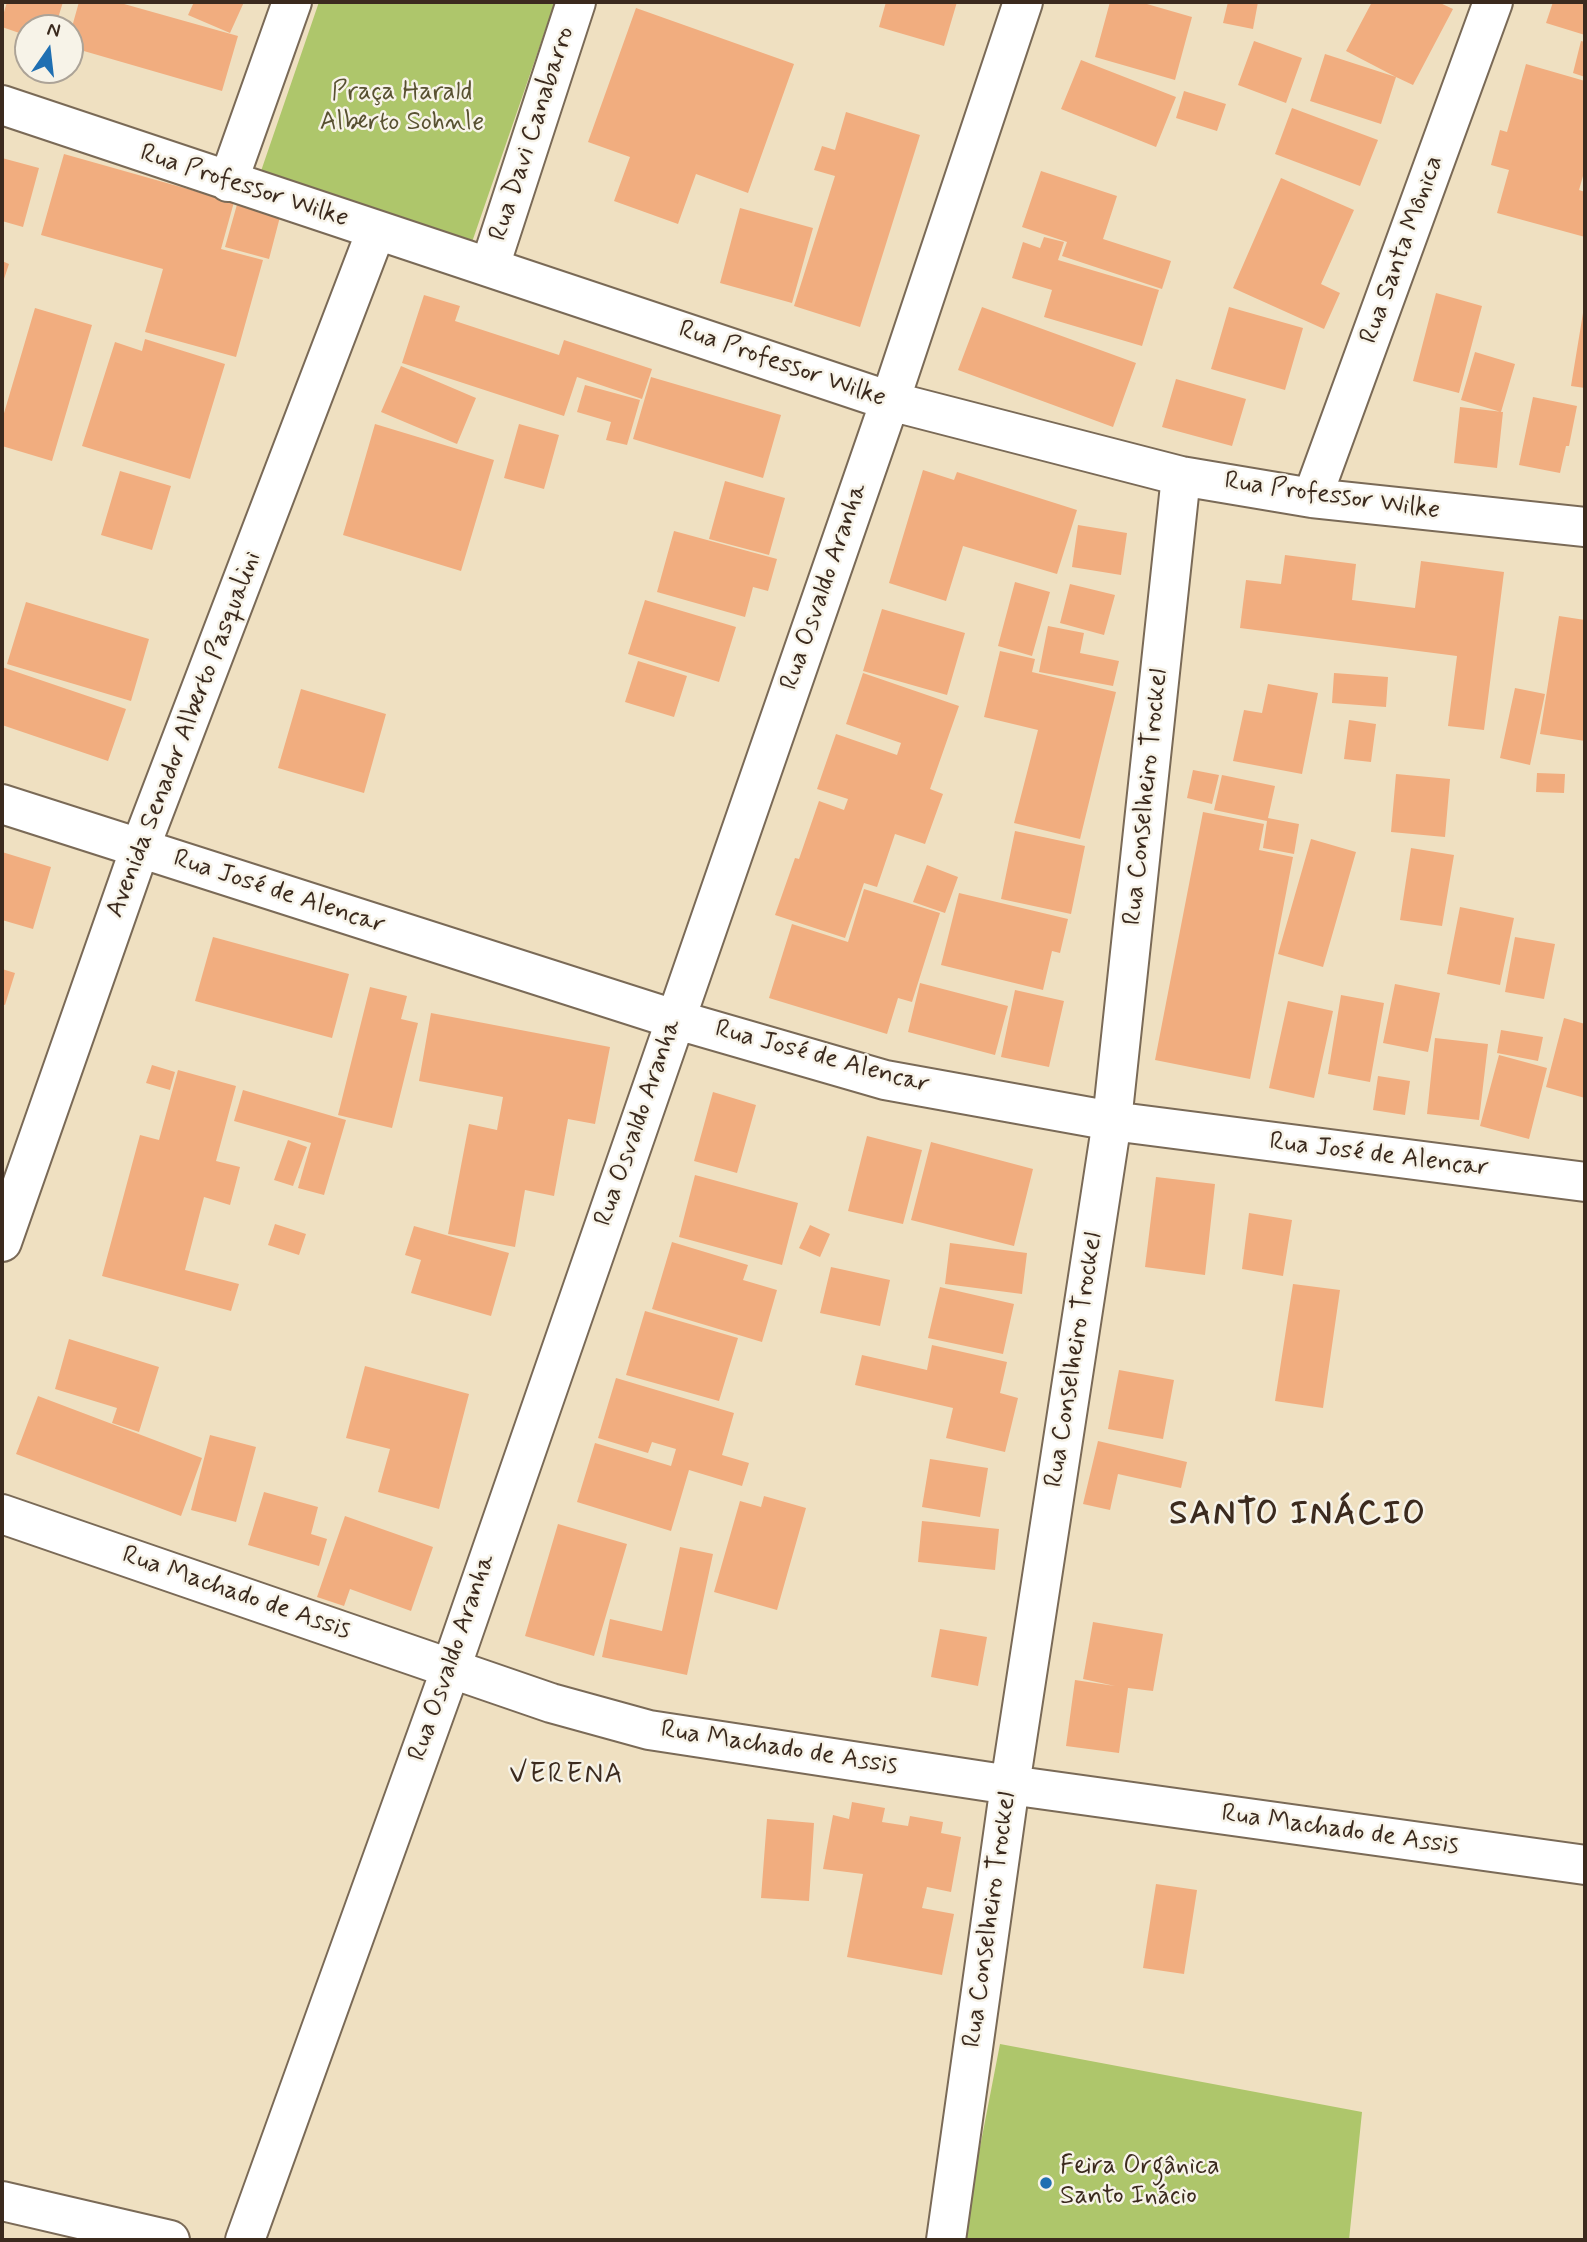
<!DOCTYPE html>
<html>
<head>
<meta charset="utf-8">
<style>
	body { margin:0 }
	#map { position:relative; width:1587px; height:2242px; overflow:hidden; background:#efe0c1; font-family:Mynerve,sans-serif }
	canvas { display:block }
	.frame { position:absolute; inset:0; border:4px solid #3b2a1e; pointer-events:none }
	.north { position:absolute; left:14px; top:14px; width:70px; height:70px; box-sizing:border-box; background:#f7f3e8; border:2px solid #aca397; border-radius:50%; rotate:14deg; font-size:19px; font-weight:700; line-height:28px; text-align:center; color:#3b2a1e }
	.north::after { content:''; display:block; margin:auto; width:24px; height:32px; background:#1f6fb2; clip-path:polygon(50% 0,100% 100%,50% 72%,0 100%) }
</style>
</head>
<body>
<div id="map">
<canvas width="1587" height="2242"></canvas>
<div class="frame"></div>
<div class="north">N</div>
</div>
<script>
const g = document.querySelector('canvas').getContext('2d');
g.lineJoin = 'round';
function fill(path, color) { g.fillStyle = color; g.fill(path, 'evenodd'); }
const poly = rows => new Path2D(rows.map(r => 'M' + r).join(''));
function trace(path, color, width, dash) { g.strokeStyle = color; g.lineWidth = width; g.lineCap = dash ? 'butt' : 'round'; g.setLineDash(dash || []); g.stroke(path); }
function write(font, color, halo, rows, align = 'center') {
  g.font = font + ' Mynerve,sans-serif'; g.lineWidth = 5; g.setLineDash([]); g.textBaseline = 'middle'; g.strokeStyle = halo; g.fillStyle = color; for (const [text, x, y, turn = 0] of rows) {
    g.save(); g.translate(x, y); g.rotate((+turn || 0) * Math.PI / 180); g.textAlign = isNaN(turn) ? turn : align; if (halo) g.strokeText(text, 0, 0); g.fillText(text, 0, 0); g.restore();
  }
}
fill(poly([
	[319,2,555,2,471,245,260,174],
	[1000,2044,1362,2112,1349,2240,962,2240]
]), '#aec66b');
fill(poly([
	[7,2,63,2,55,28,28,28,28,36,2,27,2,19],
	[79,2,117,2,238,36,222,91,70,47,70,34],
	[194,2,244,2,230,33,188,15],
	[886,2,957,2,944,46,879,27],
	[1110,2,1140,2,1192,17,1175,80,1095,57],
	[1228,2,1258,2,1253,29,1223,23],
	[1372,2,1383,4,1384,2,1438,2,1453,9,1413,85,1396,77,1381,124,1310,101,1325,54,1396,77,1346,51],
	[1553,2,1585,2,1585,35,1546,23],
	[636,8,794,64,748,193,696,174,678,224,614,201,630,157,588,142],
	[1254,41,1302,58,1286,103,1238,85],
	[1581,41,1585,42,1585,77,1573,73],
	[1081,60,1176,97,1156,147,1061,109],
	[1526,64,1585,81,1585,169,1579,190,1585,192,1585,237,1497,213,1509,170,1491,165,1500,130,1507,132],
	[1184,91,1226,104,1217,131,1176,118],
	[1292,108,1378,140,1360,186,1275,154],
	[846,112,920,135,860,327,794,306,835,176,814,170,822,146,835,150],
	[64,154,234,202,221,249,263,260,236,357,145,332,163,269,41,235],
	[2,158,39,168,23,227,2,221],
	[1041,171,1117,196,1103,239,1171,261,1162,289,1062,256,1067,242,1022,227],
	[1281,178,1354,210,1321,284,1340,293,1324,329,1233,288],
	[238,201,281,213,269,259,225,247],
	[740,208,813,228,792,303,720,283],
	[1044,237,1064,242,1058,260,1159,290,1142,346,1044,317,1052,290,1012,278,1023,242,1040,248],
	[2,261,9,264,2,285],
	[1436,293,1482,306,1459,393,1413,381],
	[424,295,460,306,455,321,559,355,564,340,652,369,642,399,577,377,564,416,402,363],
	[982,307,1136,363,1113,427,958,370],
	[1229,307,1303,328,1285,390,1211,369],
	[35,308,92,325,52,461,2,446,2,420],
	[1583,313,1585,313,1585,388,1571,386],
	[145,339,225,364,190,479,82,446,115,342,142,351],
	[1475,352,1515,364,1501,412,1461,400],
	[401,366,476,398,457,444,381,412],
	[651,377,781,415,763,478,633,439],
	[1176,379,1246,399,1232,446,1162,427],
	[585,385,640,400,627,445,606,440,611,422,577,412],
	[1533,397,1577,406,1569,446,1566,446,1560,473,1519,465],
	[1460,407,1503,412,1497,468,1454,463],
	[375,424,494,460,461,571,343,535],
	[519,424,559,435,544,489,504,478],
	[923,470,954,480,957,472,1077,510,1057,574,963,546,946,601,889,583],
	[120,471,171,486,152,550,101,535],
	[725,481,785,498,769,555,709,539],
	[1078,525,1127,533,1121,575,1072,567],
	[674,531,777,559,768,591,753,587,745,617,657,592],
	[1285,555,1356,564,1352,600,1415,608,1421,561,1504,572,1484,730,1448,726,1457,656,1240,628,1246,580,1281,584],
	[1015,582,1050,592,1032,656,998,646],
	[1070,584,1115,595,1104,635,1060,623],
	[645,600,736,627,719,682,628,654],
	[26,602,149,639,131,701,7,664],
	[882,609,965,633,947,695,863,671],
	[1559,616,1585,620,1585,741,1540,734],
	[1048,626,1084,633,1080,653,1119,661,1113,686,1039,672],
	[1000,651,1035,659,1032,672,1116,692,1080,839,1014,823,1038,730,984,717],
	[638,661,687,676,674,717,625,702],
	[2,667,126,709,108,761,2,725],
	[863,673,959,706,930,789,943,794,925,844,895,834,877,887,864,883,845,938,775,915,795,858,799,859,819,801,844,810,848,799,817,789,836,734,897,755,901,743,846,724],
	[1334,673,1388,677,1386,707,1332,703],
	[1268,684,1318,693,1302,774,1233,761,1244,710,1262,713],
	[1515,688,1545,694,1530,765,1500,758],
	[301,689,386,714,364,793,278,768],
	[1349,720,1376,724,1371,762,1344,759],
	[1193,770,1219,775,1212,804,1187,798],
	[1537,773,1565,774,1564,793,1536,792],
	[1396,774,1450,779,1445,837,1391,832],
	[1222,775,1275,786,1268,818,1299,824,1294,854,1263,848,1267,821,1214,810],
	[1203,812,1264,824,1259,850,1293,857,1250,1079,1155,1060],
	[1015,831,1085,846,1071,914,1001,899],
	[1311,839,1356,852,1323,967,1278,954],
	[1411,848,1454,855,1442,926,1400,920],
	[2,852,51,867,33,929,2,920],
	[927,865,958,877,945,913,913,902],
	[864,889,940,913,912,1002,898,998,887,1034,769,998,792,924,848,942],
	[959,893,1068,919,1060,953,1052,951,1043,990,941,965],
	[1460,907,1514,918,1500,985,1447,974],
	[213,937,349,974,332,1038,195,1001],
	[1515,937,1555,944,1544,999,1505,992],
	[2,969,15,973,5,1005,2,1004],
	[920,983,1008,1006,995,1055,908,1032],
	[1395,984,1440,993,1428,1052,1383,1043],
	[370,987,407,996,401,1019,418,1023,392,1128,338,1115],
	[1015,990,1064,1001,1049,1067,1001,1057],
	[1341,995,1384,1003,1370,1082,1328,1074],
	[1288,1001,1333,1011,1314,1098,1269,1088],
	[431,1013,610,1047,595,1124,568,1119,554,1196,525,1190,515,1247,448,1234,469,1124,497,1130,503,1097,419,1081],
	[1564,1018,1585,1024,1585,1098,1546,1087],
	[1501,1030,1543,1037,1538,1061,1497,1053],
	[1435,1038,1488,1044,1479,1120,1427,1114],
	[1499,1055,1547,1068,1529,1139,1480,1126],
	[152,1065,175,1072,170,1090,146,1083],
	[178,1070,236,1086,216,1161,240,1167,230,1205,204,1197,185,1270,239,1284,231,1311,102,1276,140,1135,159,1140],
	[1378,1076,1410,1081,1405,1115,1373,1110],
	[243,1090,346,1120,324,1195,298,1188,311,1143,234,1121],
	[713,1092,756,1105,737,1173,694,1161],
	[867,1136,922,1150,903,1224,848,1211],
	[288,1140,307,1147,293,1186,274,1180],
	[931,1142,1033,1169,1014,1246,911,1220],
	[695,1175,798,1203,782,1265,679,1237],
	[1156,1177,1215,1184,1205,1275,1145,1267],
	[1249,1213,1292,1220,1283,1276,1242,1269],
	[275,1224,306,1234,299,1255,268,1245],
	[810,1225,830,1234,820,1257,799,1248],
	[414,1226,509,1253,491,1316,411,1293,421,1260,405,1255],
	[672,1242,748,1265,743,1280,777,1290,762,1342,652,1309],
	[950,1243,1027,1253,1022,1294,945,1284],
	[831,1267,890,1280,880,1326,820,1313],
	[1293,1284,1340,1290,1323,1408,1275,1401],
	[940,1287,1014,1304,1003,1354,928,1338],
	[645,1311,738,1338,719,1401,626,1375],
	[69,1339,159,1367,139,1432,112,1423,117,1408,55,1389],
	[932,1345,1007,1362,1000,1393,1018,1398,1005,1452,946,1438,953,1408,855,1385,862,1355,927,1370],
	[365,1366,469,1394,439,1509,378,1492,390,1449,346,1438],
	[1119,1370,1174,1380,1163,1439,1108,1429],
	[616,1378,734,1413,722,1455,749,1463,742,1486,689,1470,671,1531,577,1502,595,1443,671,1466,676,1449,652,1442,648,1453,598,1438],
	[38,1396,202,1458,181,1516,16,1454],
	[210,1435,256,1447,236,1522,191,1510],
	[1098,1441,1187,1462,1181,1488,1118,1474,1110,1510,1083,1504],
	[930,1459,988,1468,980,1517,922,1507],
	[264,1492,318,1507,311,1534,327,1539,319,1566,248,1545],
	[764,1496,806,1508,777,1610,714,1592,740,1501,761,1507],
	[345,1516,433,1547,411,1611,350,1589,344,1606,317,1597],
	[922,1521,999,1529,995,1570,918,1562],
	[558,1524,627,1544,594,1656,525,1636],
	[680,1547,713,1554,687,1675,602,1657,610,1619,662,1631],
	[1093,1622,1163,1634,1153,1691,1128,1688,1119,1753,1066,1746,1075,1680,1115,1686,1083,1679],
	[940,1629,987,1637,978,1686,931,1677],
	[852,1802,885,1808,882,1822,908,1826,910,1816,943,1822,941,1833,961,1837,951,1892,927,1887,922,1908,954,1914,942,1975,847,1957,863,1874,823,1869,833,1815,849,1819],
	[767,1819,814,1823,809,1901,761,1898],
	[1156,1884,1197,1890,1184,1974,1143,1968]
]), '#f1ad7f');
const minor = poly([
	[2,105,890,401,1181,476,1312,498,1585,527],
	[228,182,292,2],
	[490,266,576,2],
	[1312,498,1493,2],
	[2,804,674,1019,885,1080,1112,1121,1585,1182],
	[2,1242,140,848,376,231],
	[2,1514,551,1703,649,1730,1010,1785,1585,1865],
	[2,2201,170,2240],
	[245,2240,451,1668,890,401,1023,2],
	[946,2240,1010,1785,1112,1121,1181,476]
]);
trace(minor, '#7a6a57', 42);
trace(minor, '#fff', 38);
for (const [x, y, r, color] of [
	[1046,2183,7,"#1f6fb2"]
]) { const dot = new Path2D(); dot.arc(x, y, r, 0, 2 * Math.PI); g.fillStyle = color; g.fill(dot); trace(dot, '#f7f3e8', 2.5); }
write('26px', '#585131', '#f7f3e8', [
	["Praça Harald",402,94],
	["Alberto Sohnle",402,124]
]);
write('26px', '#3b2a1e', '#f7f3e8', [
	["Rua Davi Canabarro",533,134,-72],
	["Rua Professor Wilke",244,187,18],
	["Rua Santa Mônica",1403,250,-70],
	["Rua Professor Wilke",782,365,19],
	["Rua Professor Wilke",1332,497,8],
	["Rua Osvaldo Aranha",825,587,-71],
	["Avenida Senador Alberto Pasqualini",185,735,-69],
	["Rua Conselheiro Trockel",1147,797,-84],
	["Rua José de Alencar",279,893,18],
	["Rua José de Alencar",822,1058,15],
	["Rua Osvaldo Aranha",639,1123,-71],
	["Rua José de Alencar",1379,1156,7],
	["Rua Conselheiro Trockel",1075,1360,-81],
	["Rua Machado de Assis",236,1594,19],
	["Rua Osvaldo Aranha",453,1658,-71],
	["Rua Machado de Assis",779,1749,9],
	["Rua Machado de Assis",1340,1831,8],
	["Rua Conselheiro Trockel",991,1920,-82]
]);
write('26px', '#3b2a1e', '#f7f3e8', [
	["Feira Orgânica",1060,2168],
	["Santo Inácio",1060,2198]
], 'left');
g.letterSpacing = '2px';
write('28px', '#3b2a1e', '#f7f3e8', [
	["VERENA",567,1776]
]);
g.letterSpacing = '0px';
g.letterSpacing = '2px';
write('bold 33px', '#3b2a1e', '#f7f3e8', [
	["SANTO INÁCIO",1298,1516]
]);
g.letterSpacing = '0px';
</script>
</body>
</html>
